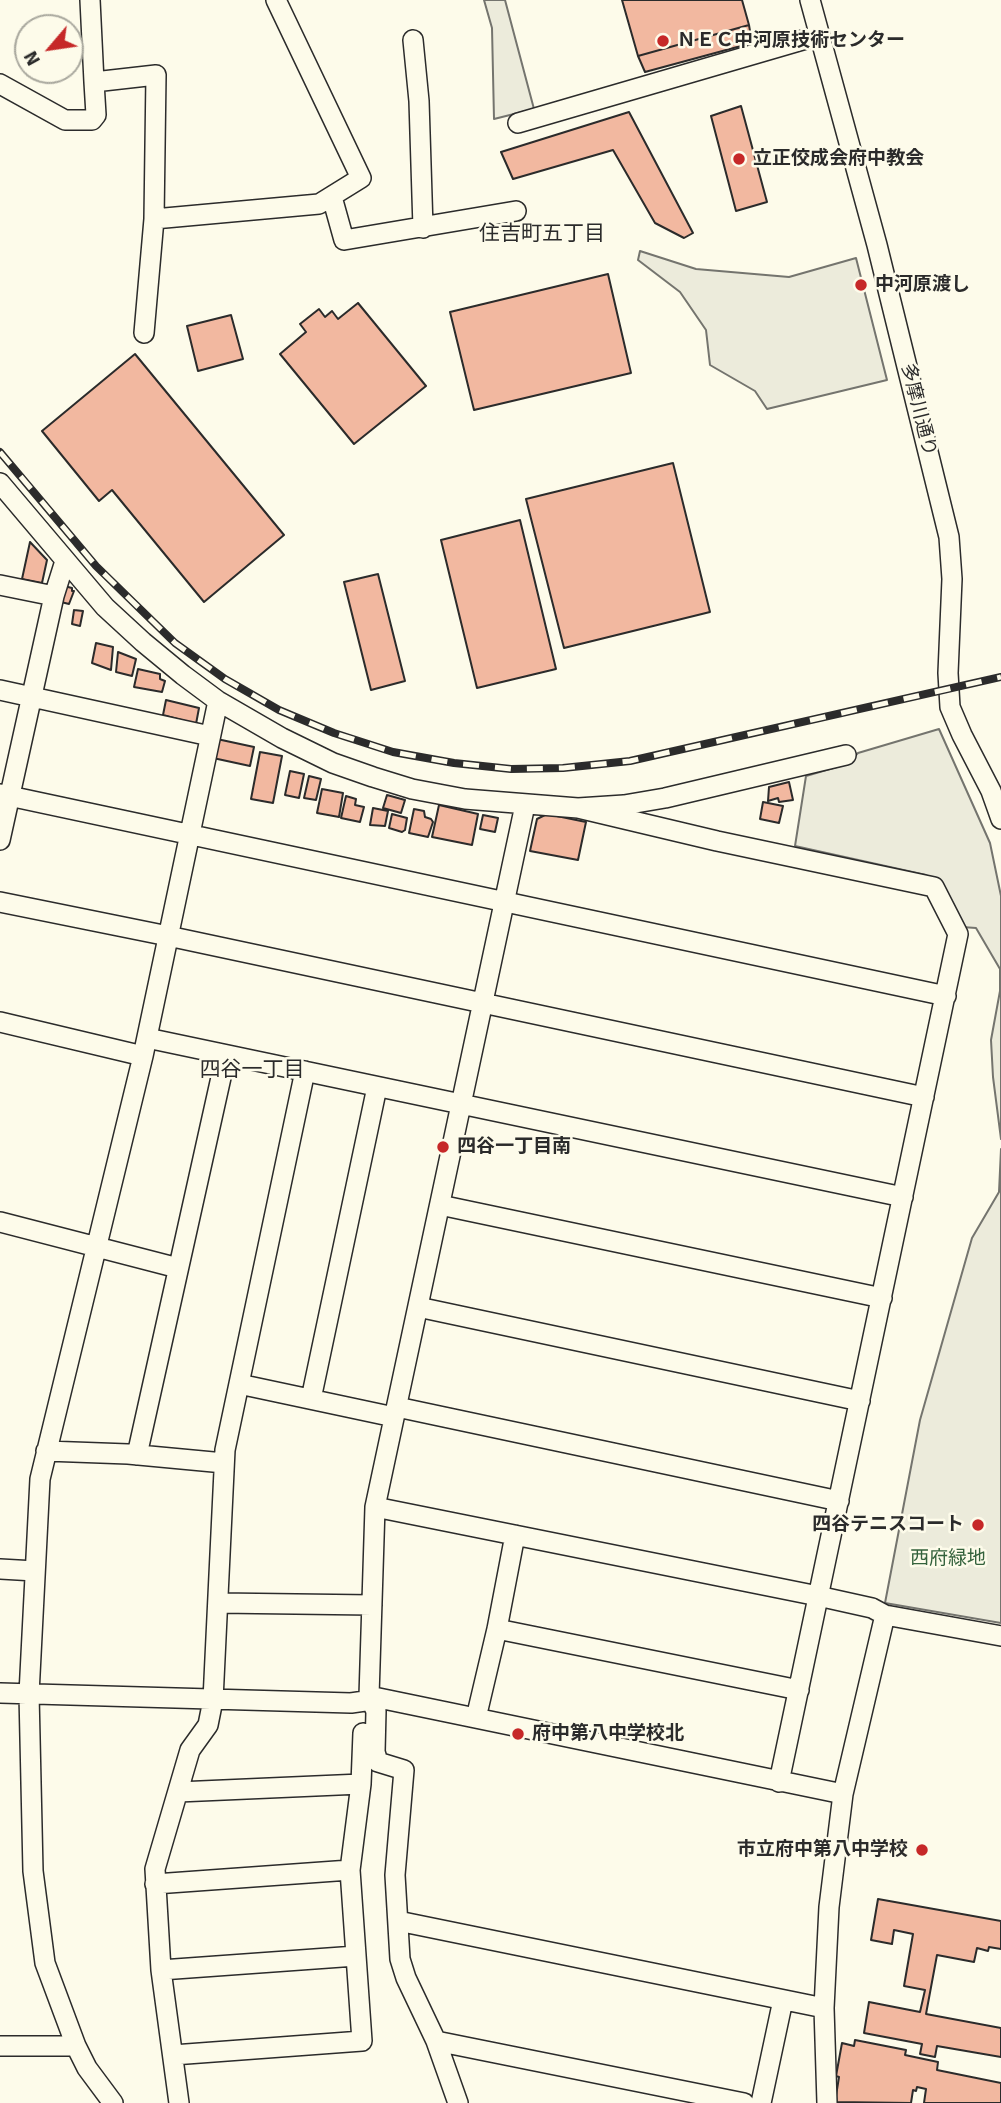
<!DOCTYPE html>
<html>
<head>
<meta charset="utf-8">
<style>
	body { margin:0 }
	#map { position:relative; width:1001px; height:2103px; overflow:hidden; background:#fdfbea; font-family:Signika,sans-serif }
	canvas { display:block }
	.north { position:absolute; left:14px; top:14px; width:70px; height:70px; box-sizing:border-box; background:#fdfbea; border:2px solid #a9a89e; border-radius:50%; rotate:241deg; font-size:19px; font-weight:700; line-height:28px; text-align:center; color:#2b2b2b }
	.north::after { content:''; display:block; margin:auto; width:24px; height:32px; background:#c62828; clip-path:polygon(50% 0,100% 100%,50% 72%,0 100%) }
</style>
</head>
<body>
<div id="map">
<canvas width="1001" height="2103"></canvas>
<div class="north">N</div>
</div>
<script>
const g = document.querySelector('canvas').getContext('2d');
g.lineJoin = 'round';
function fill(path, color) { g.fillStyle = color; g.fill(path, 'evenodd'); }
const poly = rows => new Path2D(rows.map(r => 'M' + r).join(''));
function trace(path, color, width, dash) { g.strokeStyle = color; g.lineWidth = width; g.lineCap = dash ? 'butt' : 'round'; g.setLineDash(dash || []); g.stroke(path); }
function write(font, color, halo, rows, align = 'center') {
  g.font = font + ' Signika,"Noto Sans JP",sans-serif'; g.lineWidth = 5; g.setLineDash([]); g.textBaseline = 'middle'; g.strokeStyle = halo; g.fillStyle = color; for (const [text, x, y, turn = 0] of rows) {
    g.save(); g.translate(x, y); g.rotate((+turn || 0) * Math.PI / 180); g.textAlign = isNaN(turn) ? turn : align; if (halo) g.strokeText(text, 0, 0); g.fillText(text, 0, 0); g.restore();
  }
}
const green = poly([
	[484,0,505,0,534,109,494,119,492,28,484,0],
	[640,251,696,269,789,277,856,258,887,380,767,409,755,391,710,365,706,330,680,292,638,260,640,251],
	[939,729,990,843,1001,896,1001,1139,993,1077,991,1040,1000,991,1000,969,976,928,962,927,939,883,926,875,795,846,806,776,847,764,858,753,939,729],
	[1001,1149,1001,1623,885,1603,920,1420,972,1238,999,1192,1001,1149]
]);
fill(green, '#ecebdb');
trace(green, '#74746e', 2);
const building = poly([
	[622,0,742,0,749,25,638,56,622,0],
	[749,25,752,43,645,72,638,56,749,25],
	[741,106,767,202,736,211,711,116,741,106],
	[629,112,693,233,684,238,655,223,613,150,513,179,501,152,629,112],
	[608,274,631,373,474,410,450,312,608,274],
	[358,303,426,386,354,444,280,354,306,332,300,324,319,309,325,317,332,311,338,319,358,303],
	[231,315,243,359,198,371,187,326,231,315],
	[135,354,284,535,204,602,112,490,99,501,42,431,135,354],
	[673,463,710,612,564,648,526,499,673,463],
	[520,520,556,669,477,688,441,540,520,520],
	[30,542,47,560,42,583,22,579,30,542],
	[378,574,405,681,371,690,344,582,378,574],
	[64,586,72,588,72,591,74,591,69,604,61,602,64,586],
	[74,610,83,611,80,626,72,624,74,610],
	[96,643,113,647,111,670,92,663,96,643],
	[118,652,136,659,132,676,116,672,118,652],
	[138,669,160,674,160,679,165,681,162,692,134,687,138,669],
	[166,700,199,708,196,724,163,715,166,700],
	[217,739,254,747,250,766,213,758,217,739],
	[260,752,282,756,273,803,251,799,260,752],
	[290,771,304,774,299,798,285,795,290,771],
	[309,776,321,779,316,800,304,798,309,776],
	[789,782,793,800,779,802,778,798,768,801,769,787,789,782],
	[322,789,343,793,339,817,317,813,322,789],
	[387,795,405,800,401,813,383,808,387,795],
	[346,796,356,799,355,805,364,807,360,822,341,818,346,796],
	[763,802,783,806,779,823,760,819,763,802],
	[439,805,478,814,472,845,432,837,439,805],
	[373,808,388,811,385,826,370,825,373,808],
	[414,809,424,811,425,817,431,819,433,822,428,837,409,833,414,809],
	[392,814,407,818,405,830,402,832,389,828,392,814],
	[547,814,586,822,578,860,530,851,537,819,547,814],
	[483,815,498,818,495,832,480,829,483,815],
	[878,1899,1001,1921,1001,1949,989,1947,988,1951,977,1948,974,1962,937,1955,926,2014,1001,2028,1001,2057,937,2046,935,2057,920,2054,922,2044,864,2033,869,2002,920,2012,925,1990,904,1986,913,1934,894,1930,892,1944,871,1940,878,1899],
	[855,2040,906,2050,905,2055,938,2062,937,2070,1001,2083,1001,2103,924,2103,926,2089,917,2087,916,2091,913,2090,911,2103,835,2102,839,2077,836,2076,842,2043,854,2046,855,2040]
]);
fill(building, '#f2b8a0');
trace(building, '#2b2b2b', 2);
const minor = poly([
	[90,0,94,82],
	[810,0,877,245,949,537,952,579,948,673,950,707,962,735,991,791,1001,819],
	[413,40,419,101,423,228],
	[0,84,65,120,92,120,96,115,94,82,156,75,154,219,144,333],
	[518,123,820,35],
	[332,197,344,240,516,211],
	[154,219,319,204,361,178,276,0],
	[0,483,105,607,143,642,183,675,218,701,282,738,333,763,373,777,412,789,465,799,578,808,624,805,665,798,846,755],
	[0,585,54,596],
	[0,690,210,736],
	[0,794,946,996],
	[578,808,717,841,934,887,958,934,779,1782],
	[0,840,54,596,65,561],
	[0,902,168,936,924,1097],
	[0,1022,143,1056],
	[147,1038,903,1197],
	[440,1205,882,1298],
	[0,1222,178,1268],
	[418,1307,860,1401],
	[239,1384,394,1417],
	[311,1399,377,1087],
	[397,1407,839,1501],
	[46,1451,128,1454,224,1463],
	[137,1455,226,1055],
	[375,1507,818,1596,872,1608,885,1615,1001,1636],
	[0,1569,35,1571],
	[219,1603,372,1605],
	[497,1629,799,1690],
	[0,1693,351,1703,365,1701,369,1696,843,1794],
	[476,1718,497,1629,515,1535],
	[178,1792,361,1784],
	[155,1884,350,1870],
	[398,1921,824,2008],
	[161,1970,356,1956],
	[436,2041,744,2103],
	[0,2046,76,2046,87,2068,113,2103],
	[76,2046,45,1963,33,1871,29,1694,40,1479,143,1056,218,701],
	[173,2055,362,2041,350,1870,361,1784,363,1733],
	[179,2103,161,1970,155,1869,190,1750,208,1725,213,1700,225,1450,305,1071],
	[458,2103,436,2041,406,1978,400,1959,395,1875,404,1770,378,1762,375,1752,376,1711,369,1696,375,1507,525,805],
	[761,2103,783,2000],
	[827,2103,824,2008,829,1907,843,1794,885,1615]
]);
trace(minor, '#2b2b2b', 22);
trace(minor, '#fdfbea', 19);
const rail = poly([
	[0,452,96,566,175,643,225,679,279,710,334,733,393,752,454,763,511,769,563,768,630,761,1001,677]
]);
trace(rail, '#2b2b2b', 8);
trace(rail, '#fdfbea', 5, [16]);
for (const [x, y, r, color] of [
	[663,41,7,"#c62828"],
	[739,159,7,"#c62828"],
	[861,285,7,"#c62828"],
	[443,1147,7,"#c62828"],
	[978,1525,7,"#c62828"],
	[518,1734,7,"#c62828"],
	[922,1850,7,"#c62828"]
]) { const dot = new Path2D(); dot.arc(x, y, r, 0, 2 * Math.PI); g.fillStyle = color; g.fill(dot); trace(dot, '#fdfbea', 2.5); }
write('bold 19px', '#2b2b2b', '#fdfbea', [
	["ＮＥＣ中河原技術センター",677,41],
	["立正佼成会府中教会",753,159],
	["中河原渡し",875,285],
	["四谷一丁目南",457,1147],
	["四谷テニスコート",964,1525,"right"],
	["府中第八中学校北",532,1734],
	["市立府中第八中学校",908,1850,"right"]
], 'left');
write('19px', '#2b2b2b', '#fdfbea', [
	["多摩川通り",918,410,76]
]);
write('19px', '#34623c', '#fdfbea', [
	["西府緑地",948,1559]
]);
write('21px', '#2b2b2b', '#fdfbea', [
	["住吉町五丁目",542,234],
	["四谷一丁目",252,1070]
]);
</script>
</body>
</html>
